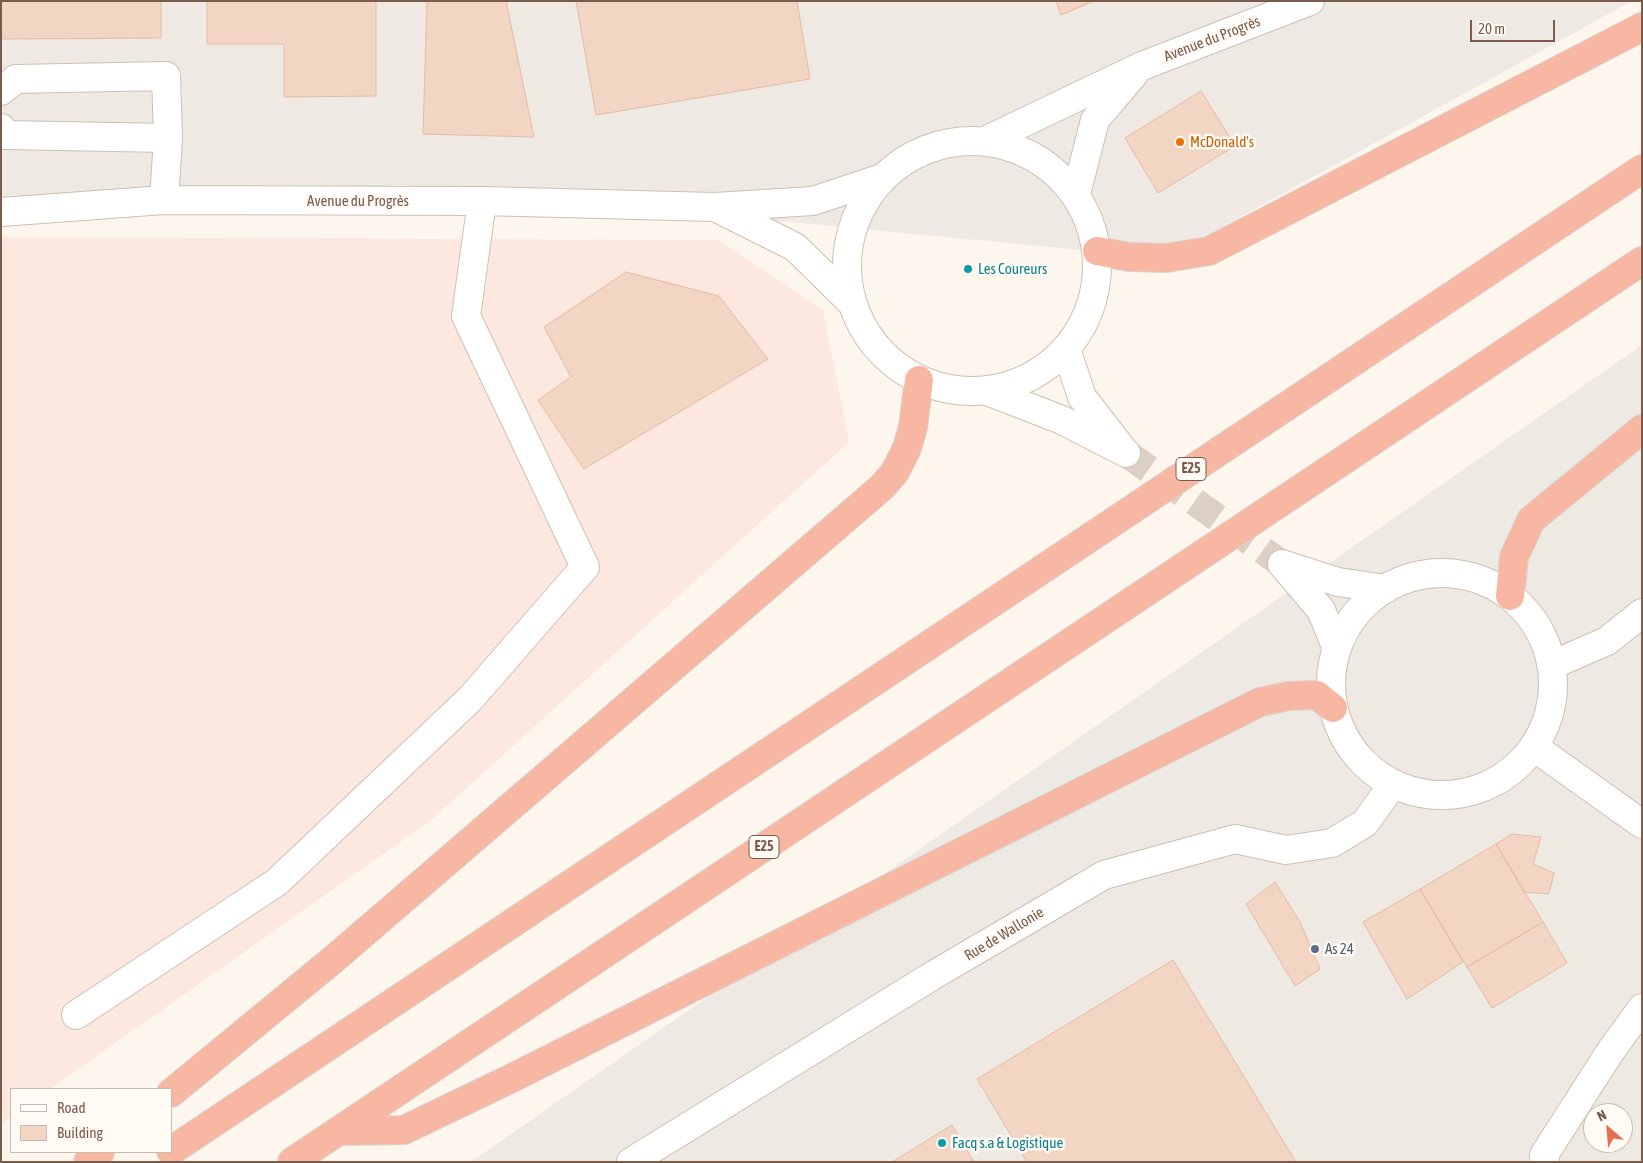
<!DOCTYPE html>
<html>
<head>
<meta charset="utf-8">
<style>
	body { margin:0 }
	#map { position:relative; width:1643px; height:1163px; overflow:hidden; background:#fdf6ec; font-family:"Asap Condensed",sans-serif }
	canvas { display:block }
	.frame { position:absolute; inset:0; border:2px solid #7a5c4d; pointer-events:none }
	.legend { position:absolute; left:10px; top:1088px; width:162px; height:65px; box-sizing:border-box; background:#fffaf3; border:1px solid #cabbb1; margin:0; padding:6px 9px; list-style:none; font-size:15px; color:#7a5c4d }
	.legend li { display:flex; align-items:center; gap:10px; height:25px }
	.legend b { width:25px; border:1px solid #cabbb1 }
	.north { position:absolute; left:1583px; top:1103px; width:50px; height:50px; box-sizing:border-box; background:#fffaf3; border:1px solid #cabbb1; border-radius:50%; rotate:333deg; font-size:14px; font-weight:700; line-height:20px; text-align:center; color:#7a5c4d }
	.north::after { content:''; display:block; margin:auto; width:18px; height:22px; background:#e76f51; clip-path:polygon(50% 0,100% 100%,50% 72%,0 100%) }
	.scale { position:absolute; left:1470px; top:20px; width:85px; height:22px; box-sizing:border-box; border:2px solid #7a5c4d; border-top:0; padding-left:6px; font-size:15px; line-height:18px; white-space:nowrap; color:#7a5c4d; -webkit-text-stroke:4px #fffaf3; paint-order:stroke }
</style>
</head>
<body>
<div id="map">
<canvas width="1643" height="1163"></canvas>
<div class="frame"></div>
<ul class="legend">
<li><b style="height:6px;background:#fff"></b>Road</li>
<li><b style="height:14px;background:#f3d5c3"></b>Building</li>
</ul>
<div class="north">N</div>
<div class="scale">20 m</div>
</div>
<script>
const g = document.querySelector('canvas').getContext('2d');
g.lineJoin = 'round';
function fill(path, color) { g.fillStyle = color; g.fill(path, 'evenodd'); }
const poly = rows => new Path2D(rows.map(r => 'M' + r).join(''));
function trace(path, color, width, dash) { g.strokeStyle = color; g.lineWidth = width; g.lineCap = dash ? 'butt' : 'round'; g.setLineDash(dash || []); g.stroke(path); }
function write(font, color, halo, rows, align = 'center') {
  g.font = font + ' "Asap Condensed",sans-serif'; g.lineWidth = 5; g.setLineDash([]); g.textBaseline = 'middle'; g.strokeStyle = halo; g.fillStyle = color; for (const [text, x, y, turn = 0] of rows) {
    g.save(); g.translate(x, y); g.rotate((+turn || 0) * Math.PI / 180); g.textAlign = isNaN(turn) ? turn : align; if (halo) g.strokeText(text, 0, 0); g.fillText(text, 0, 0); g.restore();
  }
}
fill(poly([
	[1,237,718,240,823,310,849,442,430,821,50,1089,11,1089,11,1117,1,1124]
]), '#fde8e0');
fill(poly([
	[1,1,1632,1,1166,258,399,185,1,206],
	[1642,345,1642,1162,471,1162],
	[1593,1113,1623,1113,1623,1143,1593,1143]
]), '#efe9e4');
const building = poly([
	[1,1,161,1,161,38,1,39,1,1],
	[207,1,376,1,376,96,284,97,284,44,207,44,207,1],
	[427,1,506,1,534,137,423,134,427,1],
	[576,1,797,1,810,79,596,115,576,1],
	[1056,1,1094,1,1061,15,1056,1],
	[1201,91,1235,146,1158,193,1125,138,1201,91],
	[626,272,719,296,768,359,584,469,538,400,571,377,544,327,626,272],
	[1512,834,1541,837,1533,864,1554,873,1549,894,1524,892,1496,844,1512,834],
	[1496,844,1543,922,1467,967,1420,889,1496,844],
	[1275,882,1300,922,1320,969,1295,986,1246,904,1275,882],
	[1420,889,1463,962,1407,999,1363,922,1420,889],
	[1543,922,1567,963,1492,1008,1467,967,1543,922],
	[1173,960,1296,1162,1027,1162,977,1079,1173,960],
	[952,1125,974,1162,892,1162,952,1125]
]);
fill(building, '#f3d5c3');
trace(building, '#e6bba3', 1);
trace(poly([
	[1126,453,1282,564]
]), '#dcd0c4', 28, [28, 14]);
const minor = poly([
	[1,91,16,79,166,76,168,138,164,200],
	[1,128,5,135,168,138],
	'847 266a125 125 0 1 1 250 0a125 125 0 1 1-250 0Z',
	[985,141,1142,66,1310,1],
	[1076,194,1095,120,1134,74],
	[717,208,795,247,852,303],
	[1,212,164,200,482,201,715,207,813,201,882,178],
	[1066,349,1082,397,1120,446],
	[987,391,1062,420,1126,453],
	[1282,564,1338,582,1386,589],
	[1282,564,1321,610,1337,649],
	'1331 684a111 111 0 1 1 222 0a111 111 0 1 1-222 0Z',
	[1552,665,1607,641,1642,613],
	[1534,747,1642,824],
	[76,1015,277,882,470,699,585,567,466,316,482,201],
	[631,1162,932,976,1104,875,1235,839,1286,850,1332,843,1365,823,1393,784],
	[1545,1162,1544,1155,1610,1052,1642,1008]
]);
const highway = poly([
	[1097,251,1129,257,1166,258,1209,251,1642,27],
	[1510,596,1514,557,1531,520,1642,429],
	[171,1093,335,958,882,487,895,472,907,448,913,427,919,380],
	[339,1131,404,1130,510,1079,1260,702,1288,696,1317,695,1333,708],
	[171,1151,1642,169],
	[88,1162,100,1152],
	[292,1162,1642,261]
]);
trace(minor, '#d1beb0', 30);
trace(highway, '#dad1cd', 30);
trace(minor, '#fff', 28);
trace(highway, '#f7b7a3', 28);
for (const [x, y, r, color] of [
	[1180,142,5,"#e8710a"],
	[968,269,5,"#0f9aa8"],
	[1315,949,5,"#5c6f8a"],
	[942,1143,5,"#0f9aa8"]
]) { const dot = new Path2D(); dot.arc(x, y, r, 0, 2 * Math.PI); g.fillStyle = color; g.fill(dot); trace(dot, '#fffaf3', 2); }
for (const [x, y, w] of [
	[1191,469,30],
	[764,847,30]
]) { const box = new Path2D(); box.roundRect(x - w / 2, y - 11.5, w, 23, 4); g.fillStyle = '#fffaf3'; g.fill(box); trace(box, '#7a5c4d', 1); }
write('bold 14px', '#7a5c4d', null, [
	["E25",1191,469],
	["E25",764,847]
]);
write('15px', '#7a5c4d', '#fffaf3', [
	["Avenue du Progrès",1212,39,-21],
	["Avenue du Progrès",358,201],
	["Rue de Wallonie",1004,934,-31]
]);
write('15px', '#c56008', '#fffaf3', [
	["McDonald's",1190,142]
], 'left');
write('15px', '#0d838f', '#fffaf3', [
	["Les Coureurs",978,269],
	["Facq s.a & Logistique",952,1143]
], 'left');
write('15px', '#4e5e75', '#fffaf3', [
	["As 24",1325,949]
], 'left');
</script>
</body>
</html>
